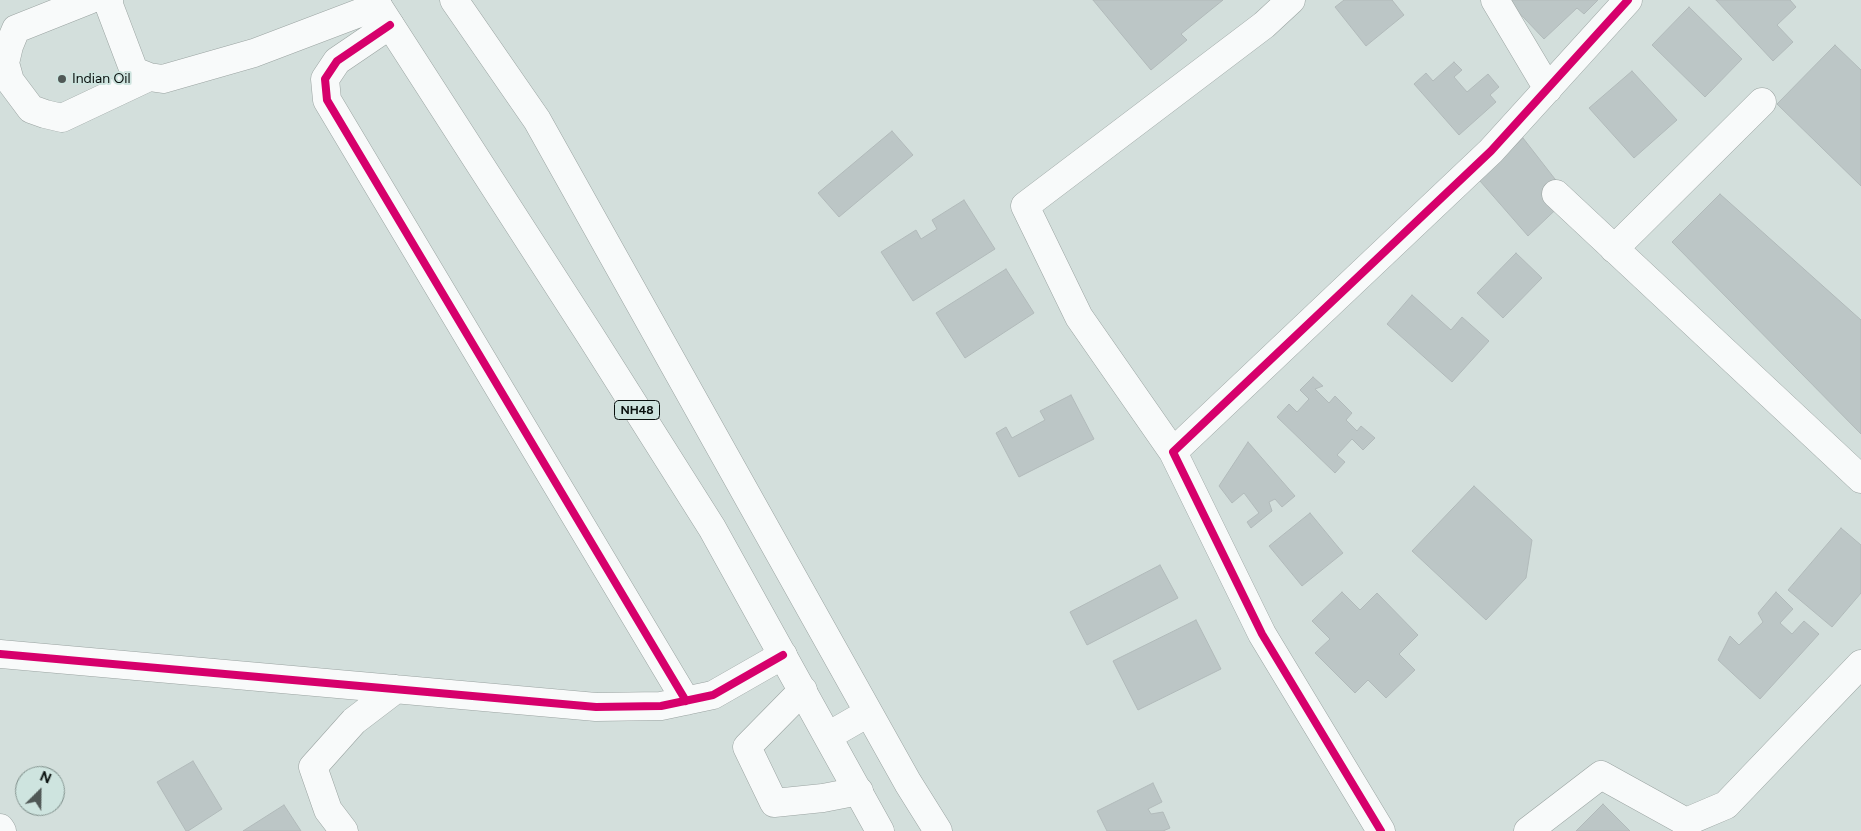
<!DOCTYPE html>
<html>
<head>
<meta charset="utf-8">
<style>
	body { margin:0 }
	#map { position:relative; width:1861px; height:831px; overflow:hidden; background:#d3dfdc; font-family:Figtree,sans-serif }
	canvas { display:block }
	.north { position:absolute; left:15px; top:766px; width:50px; height:50px; box-sizing:border-box; background:#cee4df; border:1px solid #7f8f8b; border-radius:50%; rotate:23deg; font-size:14px; font-weight:700; line-height:20px; text-align:center; color:#09100e }
	.north::after { content:''; display:block; margin:auto; width:18px; height:22px; background:#505856; clip-path:polygon(50% 0,100% 100%,50% 72%,0 100%) }
</style>
</head>
<body>
<div id="map">
<canvas width="1861" height="831"></canvas>
<div class="north">N</div>
</div>
<script>
const g = document.querySelector('canvas').getContext('2d');
g.lineJoin = 'round';
function fill(path, color) { g.fillStyle = color; g.fill(path, 'evenodd'); }
const poly = rows => new Path2D(rows.map(r => 'M' + r).join(''));
function trace(path, color, width, dash) { g.strokeStyle = color; g.lineWidth = width; g.lineCap = dash ? 'butt' : 'round'; g.setLineDash(dash || []); g.stroke(path); }
function write(font, color, halo, rows, align = 'center') {
  g.font = font + ' Figtree,sans-serif'; g.lineWidth = 4; g.setLineDash([]); g.textBaseline = 'middle'; g.strokeStyle = halo; g.fillStyle = color; for (const [text, x, y, turn = 0] of rows) {
    g.save(); g.translate(x, y); g.rotate((+turn || 0) * Math.PI / 180); g.textAlign = isNaN(turn) ? turn : align; if (halo) g.strokeText(text, 0, 0); g.fillText(text, 0, 0); g.restore();
  }
}
const building = poly([
	[1093,0,1223,0,1181,34,1187,40,1151,70,1093,0],
	[1344,0,1392,0,1404,15,1366,46,1335,7,1344,0],
	[1507,0,1598,0,1584,14,1577,8,1544,39,1507,0],
	[1716,0,1790,0,1796,7,1777,25,1793,42,1773,61,1716,0],
	[1689,7,1742,59,1705,97,1652,45,1689,7],
	[1835,45,1861,70,1861,186,1777,104,1835,45],
	[1454,62,1462,70,1454,77,1467,92,1488,74,1499,87,1490,95,1496,102,1459,135,1414,84,1426,73,1433,81,1454,62],
	[1632,71,1677,120,1634,158,1589,108,1632,71],
	[892,131,913,155,839,217,818,193,892,131],
	[1523,138,1569,197,1528,236,1480,181,1523,138],
	[1720,194,1861,320,1861,434,1672,242,1720,194],
	[964,200,995,249,913,301,881,252,916,230,921,239,937,229,932,220,964,200],
	[1516,253,1542,278,1503,318,1477,293,1516,253],
	[1006,269,1034,313,965,358,936,313,1006,269],
	[1412,295,1451,330,1462,317,1489,341,1452,382,1387,324,1412,295],
	[1313,377,1323,386,1315,389,1329,403,1335,396,1352,413,1346,420,1357,431,1361,426,1375,438,1363,450,1352,439,1337,455,1345,462,1335,473,1277,417,1289,404,1297,412,1309,399,1300,390,1313,377],
	[1071,395,1094,439,1019,477,996,433,1006,427,1012,438,1045,420,1040,411,1071,395],
	[1248,442,1295,496,1282,507,1275,499,1269,502,1272,511,1251,528,1247,522,1259,513,1244,493,1232,503,1219,486,1248,442],
	[1474,486,1532,540,1526,578,1486,620,1412,551,1474,486],
	[1310,513,1343,553,1302,586,1269,546,1310,513],
	[1841,528,1861,545,1861,593,1832,627,1788,590,1841,528],
	[1160,565,1178,598,1087,645,1070,612,1160,565],
	[1342,592,1360,610,1377,593,1418,635,1399,654,1415,670,1386,698,1368,680,1355,693,1315,653,1330,639,1312,621,1342,592],
	[1776,592,1793,609,1780,623,1792,634,1804,621,1819,634,1760,699,1718,660,1730,636,1739,645,1763,622,1758,613,1776,592],
	[1196,620,1221,669,1138,710,1113,661,1196,620],
	[193,761,222,809,188,831,186,831,157,782,193,761],
	[1153,783,1162,802,1148,809,1151,814,1163,812,1170,828,1163,831,1107,831,1097,811,1153,783],
	[1603,804,1630,831,1576,831,1603,804],
	[284,805,301,831,243,831,284,805]
]);
fill(building, '#bcc6c6');
trace(building, '#b1baba', 1);
const minor = poly([
	[89,0,16,29,9,46,5,63,10,81,31,109,45,114,62,118,149,77],
	[109,0,109,5,134,71,149,77,163,79,254,53,378,6],
	[1495,0,1548,89],
	[390,25,337,61,325,79,327,100,686,701],
	[1556,194,1861,479],
	[1614,249,1762,102],
	[1173,452,1079,317,1025,206,1264,25,1291,0],
	[0,654,596,707,661,706,713,695,783,655],
	[803,690,747,747,774,803,823,798,859,791],
	[0,828,2,831],
	[344,831,328,810,313,767,354,721,396,689],
	[1381,831,1262,634,1173,452,1491,151,1628,0],
	[1528,831,1601,775,1686,822,1726,805,1861,664]
]);
const highway = poly([
	[374,0,590,335,712,528,880,831],
	[454,0,537,120,908,783,938,831],
	[828,736,868,713]
]);
trace(minor, '#9aa3a1', 29);
trace(highway, '#9aa3a1', 29);
trace(minor, '#f8fafa', 28);
trace(highway, '#f8fafa', 28);
trace(poly([
	[390,25,337,61,325,79,327,100,686,701],
	[0,654,596,707,661,706,713,695,783,655],
	[1381,831,1262,634,1173,452,1491,151,1628,0]
]), '#d6006c', 8);
for (const [x, y, r, color] of [
	[62,79,5,"#505856"]
]) { const dot = new Path2D(); dot.arc(x, y, r, 0, 2 * Math.PI); g.fillStyle = color; g.fill(dot); trace(dot, '#cee4df', 2); }
for (const [x, y, w] of [
	[637,410,45]
]) { const box = new Path2D(); box.roundRect(x - w / 2, y - 9.5, w, 19, 4); g.fillStyle = '#cee4df'; g.fill(box); trace(box, '#09100e', 1); }
write('bold 12px', '#09100e', null, [
	["NH48",637,410]
]);
write('14px', '#09100e', '#cee4df', [
	["Indian Oil",72,79]
], 'left');
</script>
</body>
</html>
